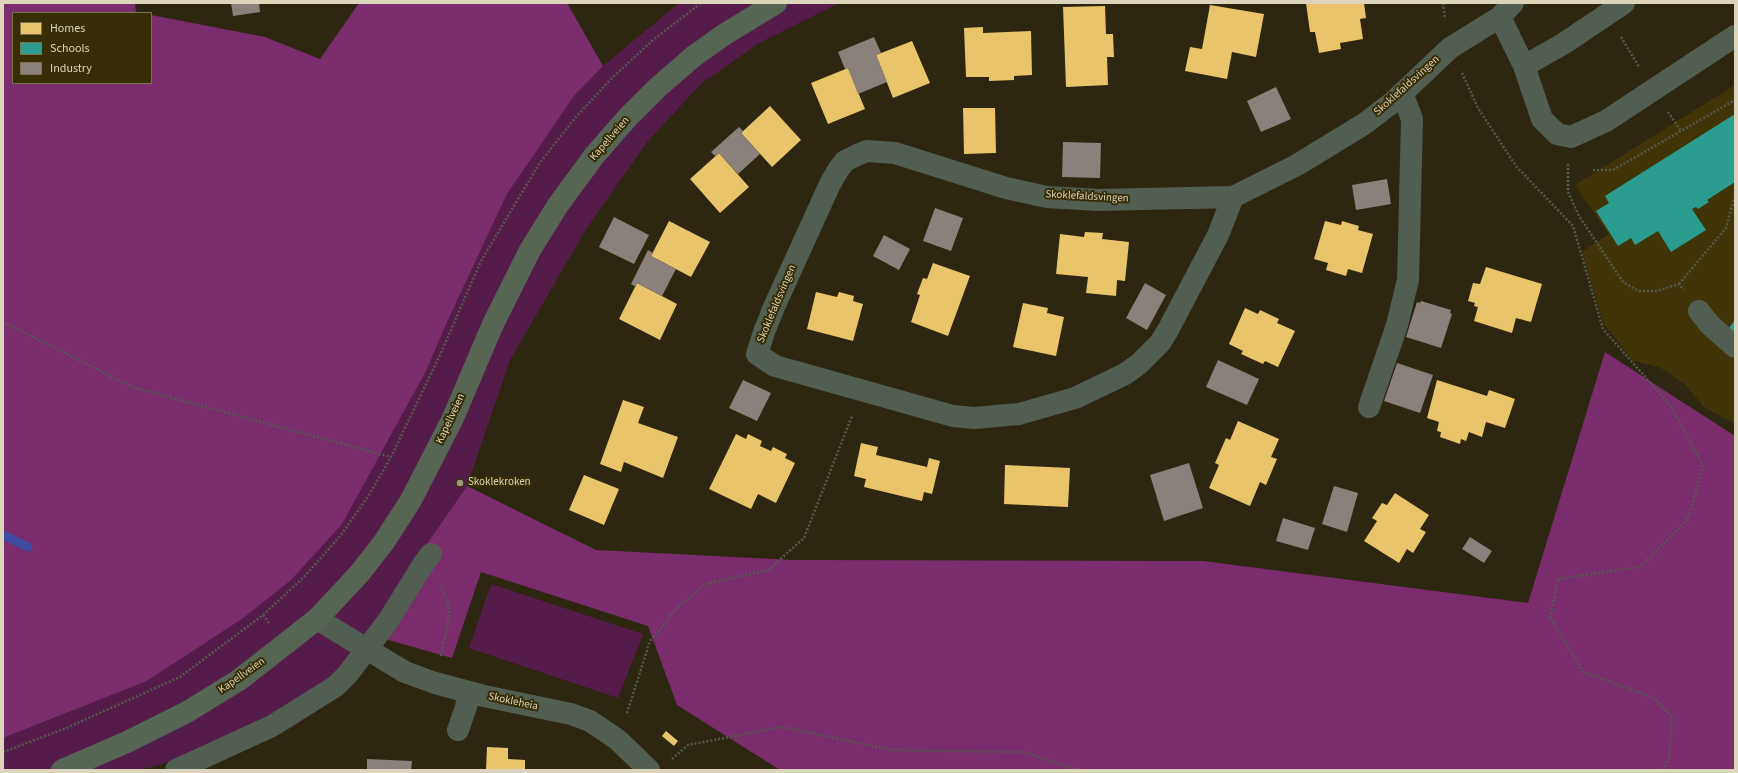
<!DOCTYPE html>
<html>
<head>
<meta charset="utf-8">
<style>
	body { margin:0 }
	#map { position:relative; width:1738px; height:773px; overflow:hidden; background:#2d2711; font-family:"Source Sans 3",sans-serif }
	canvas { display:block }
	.frame { position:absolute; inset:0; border:4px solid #dcd5bb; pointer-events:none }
	.legend { position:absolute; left:12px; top:12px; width:140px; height:72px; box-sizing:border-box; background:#382e06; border:1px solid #7a714e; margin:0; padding:5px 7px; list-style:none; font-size:12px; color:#dcd5bb }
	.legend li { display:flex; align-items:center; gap:8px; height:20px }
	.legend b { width:20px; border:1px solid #7a714e }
</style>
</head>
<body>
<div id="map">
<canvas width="1738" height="773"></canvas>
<div class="frame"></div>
<ul class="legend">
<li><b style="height:11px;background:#e9c46a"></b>Homes</li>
<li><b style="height:11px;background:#2a9d8f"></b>Schools</li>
<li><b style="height:11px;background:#8a817c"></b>Industry</li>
</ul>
</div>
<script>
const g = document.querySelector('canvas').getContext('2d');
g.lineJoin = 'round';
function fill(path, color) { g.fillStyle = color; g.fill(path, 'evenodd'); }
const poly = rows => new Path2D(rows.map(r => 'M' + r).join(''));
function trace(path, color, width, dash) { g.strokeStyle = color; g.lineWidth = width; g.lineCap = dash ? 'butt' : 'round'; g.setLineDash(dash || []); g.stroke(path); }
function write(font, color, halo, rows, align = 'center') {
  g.font = font + ' "Source Sans 3",sans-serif'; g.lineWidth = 4; g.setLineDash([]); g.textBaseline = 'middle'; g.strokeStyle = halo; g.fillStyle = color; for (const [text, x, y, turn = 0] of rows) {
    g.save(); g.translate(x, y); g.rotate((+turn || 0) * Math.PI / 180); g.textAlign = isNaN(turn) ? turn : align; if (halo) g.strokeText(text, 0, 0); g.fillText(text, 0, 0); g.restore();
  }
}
fill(poly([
	[1735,85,1735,424,1704,407,1685,384,1661,368,1632,360,1604,324,1582,252,1609,234,1575,185]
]), '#413508');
fill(poly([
	[679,3,839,3,759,43,701,84,647,142,585,231,510,360,467,486,420,554,352,685,293,727,141,770,3,770,3,738,147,681,242,619,426,371,448,320,507,194,574,96,603,66],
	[491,584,643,634,618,698,469,648]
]), '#551c49');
fill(poly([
	[3,3,135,3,136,12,140,13,13,13,13,83,151,83,151,15,265,37,320,59,359,3,567,3,603,66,574,96,507,194,448,320,426,371,342,524,291,580,242,619,147,681,3,738],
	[1605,352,1735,436,1735,770,780,770,677,705,648,626,481,572,452,658,385,639,420,554,467,486,596,550,793,560,1203,561,1528,603]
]), '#7b2c6c');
fill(poly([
	[1306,3,1364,3,1366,18,1360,19,1363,39,1340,43,1341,49,1319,53,1315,32,1310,32],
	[1210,5,1264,14,1256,57,1232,52,1227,79,1185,71,1190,47,1202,49],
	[1105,6,1106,34,1113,34,1114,57,1107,57,1108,85,1066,87,1063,7],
	[983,27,983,33,1031,31,1032,75,1014,76,1014,80,989,81,989,77,966,77,964,28],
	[912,41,930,83,893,98,876,55],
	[848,68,865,109,828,124,811,83],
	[770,106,801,140,772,167,741,133],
	[963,108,995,108,996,153,964,154],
	[719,153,749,187,720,213,690,179],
	[669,221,710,242,691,277,651,256],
	[1325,221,1341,225,1342,221,1359,226,1358,230,1373,234,1362,273,1348,269,1346,276,1326,270,1328,263,1314,259],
	[1085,232,1103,233,1102,239,1129,242,1125,281,1117,280,1116,296,1086,293,1088,277,1056,274,1060,234,1084,237],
	[933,263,970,276,948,336,911,322,920,295,917,294,923,278,927,279],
	[1486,267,1542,284,1531,322,1516,318,1512,333,1474,321,1478,307,1474,306,1475,303,1468,301,1473,283,1480,284],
	[637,283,677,304,660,340,619,319],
	[816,292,837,297,839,292,854,296,853,301,863,304,853,341,807,329],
	[1023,303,1048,308,1047,313,1064,317,1056,356,1013,347],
	[1245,308,1258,314,1260,310,1279,319,1277,323,1295,331,1278,367,1265,361,1263,364,1241,354,1243,351,1229,344],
	[1437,380,1487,396,1489,390,1515,399,1505,428,1486,422,1482,437,1469,432,1466,441,1461,439,1460,444,1440,437,1441,432,1437,431,1439,422,1427,418],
	[623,400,644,407,638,423,678,437,663,478,624,462,621,472,600,464],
	[1238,421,1279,439,1271,457,1277,459,1266,485,1260,482,1250,506,1209,488,1219,465,1215,463,1226,438,1230,440],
	[736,434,746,439,748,434,762,441,760,446,771,451,773,447,787,454,785,458,795,463,776,503,758,494,751,509,709,489],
	[861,443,878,447,876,455,927,467,929,458,940,461,932,494,924,492,922,501,864,487,866,479,854,476],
	[1005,465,1070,468,1068,507,1004,504],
	[584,475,619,489,604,525,569,510],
	[1395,493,1429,515,1420,529,1426,532,1413,553,1407,549,1399,563,1364,541,1377,521,1372,518,1382,503,1387,505],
	[666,731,678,741,674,746,662,736],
	[487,747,508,748,508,759,525,760,525,770,486,770]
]), '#e9c46a');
fill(poly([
	[1735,114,1735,182,1707,200,1709,202,1698,209,1696,207,1692,209,1706,230,1671,252,1658,231,1635,245,1631,238,1618,246,1596,211,1609,203,1605,196],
	[1735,320,1735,333,1729,328]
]), '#2a9d8f');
fill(poly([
	[231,3,259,3,260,12,233,16],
	[874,37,881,53,876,55,887,82,858,94,848,68,845,69,838,52],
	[1276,87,1291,119,1261,132,1247,101],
	[739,127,743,131,741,133,760,154,738,174,719,153,715,156,711,152],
	[1063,142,1101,143,1100,178,1062,177],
	[1387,179,1391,204,1356,210,1352,185],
	[935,208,963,218,951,251,923,241],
	[614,217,649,235,634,264,599,247],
	[884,235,910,249,899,270,873,256],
	[648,250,653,253,651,256,676,269,662,296,637,283,636,287,631,284],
	[1145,283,1166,295,1147,330,1126,318],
	[1421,301,1451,310,1450,313,1452,314,1441,348,1406,337,1417,302,1420,303],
	[1218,360,1259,379,1247,405,1206,387],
	[1397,363,1433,375,1420,413,1384,401],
	[743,380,771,393,757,421,729,408],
	[1189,463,1203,508,1164,521,1150,475],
	[1334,486,1358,493,1347,532,1322,524],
	[1283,518,1315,528,1308,550,1276,541],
	[1470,537,1492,551,1484,563,1462,549],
	[367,759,412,761,411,770,367,770]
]), '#8a817c');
trace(poly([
	[3,535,28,547]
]), '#424ba2', 9);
trace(poly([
	[1443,3,1445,19],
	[1621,37,1639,67],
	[1462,73,1478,108,1516,166,1573,226,1603,329,1671,406,1703,466,1688,519,1640,567,1558,579,1550,617,1583,672,1652,697,1672,716,1669,759,1663,770],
	[1668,112,1681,131],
	[1568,164,1568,192,1579,216,1623,282,1639,291,1657,291,1679,284,1684,290],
	[1593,170,1613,170,1735,100],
	[1679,284,1726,228,1735,196],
	[3,322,132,387,391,457],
	[263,615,269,623],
	[441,656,450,611,441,585],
	[627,713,650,641,678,607,706,584,768,570,804,538,852,416],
	[3,752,64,729,180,677,263,615,304,577,341,535,369,495,391,457,440,355,481,261,539,164,575,118,611,79,653,40,701,3],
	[672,759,688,745,782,727,891,750,1024,752,1077,770]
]), '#545a4c', 2.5, [2, 2]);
trace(poly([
	[1500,17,1524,66,1542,119,1557,134,1571,137,1606,121,1735,36],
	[1524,66,1563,44,1624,3],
	[1233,197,1218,235,1168,330,1160,343,1139,364,1125,374,1075,398,1019,414,974,418,953,416,793,371,775,366,757,354,764,332,774,307,830,184,838,170,845,161,857,155,867,151,895,153,1006,188,1047,197,1098,200,1233,197,1297,165,1364,124,1393,102,1450,48,1500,17,1513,3],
	[1699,311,1710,325,1735,347],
	[1369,407,1397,325,1408,280,1412,119,1402,93],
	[317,619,405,672,435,683,484,696,571,714,590,721,618,740,649,770],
	[458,730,466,707,469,692],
	[176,770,272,726,336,686,347,675,388,621,424,563,431,554]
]), '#525e52', 22);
trace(poly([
	[62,770,127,742,187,712,239,680,317,619,359,574,384,542,411,500,430,463,453,418,493,324,530,250,558,205,594,156,628,117,657,88,694,56,725,34,776,3]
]), '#566554', 22);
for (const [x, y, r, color] of [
	[460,483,4,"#9f9880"]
]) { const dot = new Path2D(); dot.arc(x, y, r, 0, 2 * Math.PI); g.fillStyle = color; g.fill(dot); trace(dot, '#382e06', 1.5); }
write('11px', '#dcd5bb', '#382e06', [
	["Skoklefaldsvingen",1407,86,-42],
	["Kapellveien",610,139,-49],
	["Skoklefaldsvingen",1087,197,3],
	["Skoklefaldsvingen",777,304,-67],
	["Kapellveien",451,419,-65],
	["Kapellveien",242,676,-35],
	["Skokleheia",513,702,12]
]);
write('11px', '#dcd5bb', '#382e06', [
	["Skoklekroken",468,483]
], 'left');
</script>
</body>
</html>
